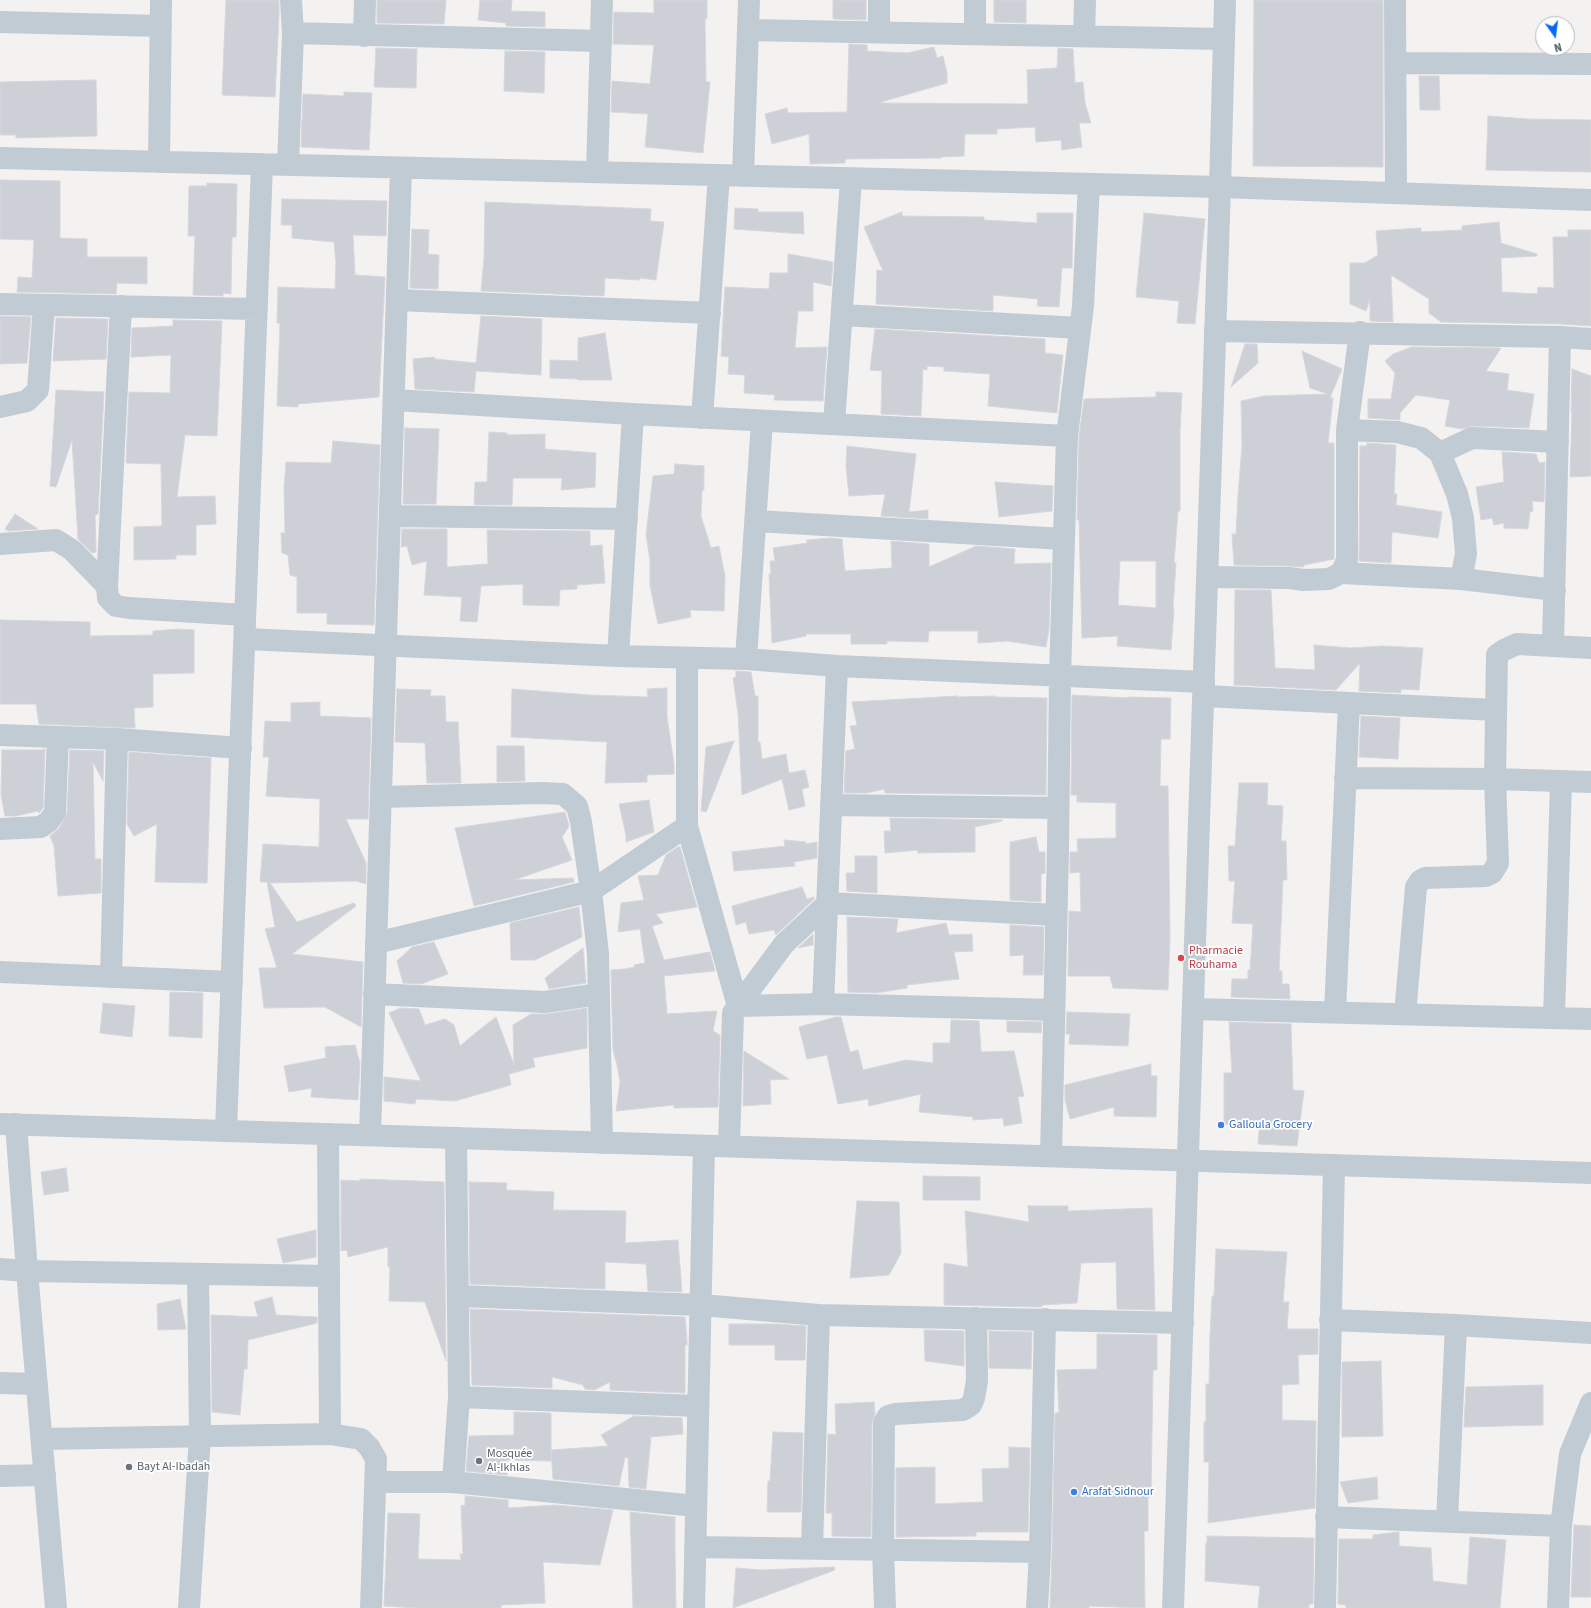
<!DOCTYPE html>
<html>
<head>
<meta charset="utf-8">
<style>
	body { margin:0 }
	#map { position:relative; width:1591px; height:1608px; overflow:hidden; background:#f4f1f1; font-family:"Source Sans 3",sans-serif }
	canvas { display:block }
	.north { position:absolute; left:1535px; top:16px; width:40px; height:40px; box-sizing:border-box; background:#fff; border:1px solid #b5bbc0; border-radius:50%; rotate:166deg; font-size:11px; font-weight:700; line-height:16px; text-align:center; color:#475461 }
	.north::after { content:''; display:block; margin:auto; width:14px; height:18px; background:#0569fa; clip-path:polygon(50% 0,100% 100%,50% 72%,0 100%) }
</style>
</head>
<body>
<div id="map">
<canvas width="1591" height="1608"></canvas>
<div class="north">N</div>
</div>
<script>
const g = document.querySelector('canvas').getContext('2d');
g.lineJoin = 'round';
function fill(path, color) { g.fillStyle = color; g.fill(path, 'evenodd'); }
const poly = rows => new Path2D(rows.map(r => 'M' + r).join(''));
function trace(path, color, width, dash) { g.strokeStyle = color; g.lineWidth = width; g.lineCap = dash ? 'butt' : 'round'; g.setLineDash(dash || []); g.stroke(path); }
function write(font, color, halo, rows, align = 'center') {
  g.font = font + ' "Source Sans 3",sans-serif'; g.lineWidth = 3.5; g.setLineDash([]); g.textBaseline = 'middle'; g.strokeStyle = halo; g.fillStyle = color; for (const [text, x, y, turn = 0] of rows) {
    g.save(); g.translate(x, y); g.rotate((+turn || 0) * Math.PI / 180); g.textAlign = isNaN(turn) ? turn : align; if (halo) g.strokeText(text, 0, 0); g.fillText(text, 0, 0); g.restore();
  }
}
const building = poly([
	[226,0,279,0,279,15,275,97,222,95,226,0],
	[377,0,446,0,444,24,377,23,377,0],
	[480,0,512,0,511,11,545,12,545,27,506,26,506,23,478,20,480,0],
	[654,0,707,0,707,18,705,19,706,82,710,82,703,153,645,147,648,114,611,112,612,81,650,84,654,45,613,44,614,12,654,13,654,0],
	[833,0,866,0,866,20,833,19,833,0],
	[994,0,1026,0,1026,23,994,22,994,0],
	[1254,0,1383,0,1383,167,1253,166,1254,0],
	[849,44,867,45,867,51,907,53,934,47,937,58,943,56,947,73,947,83,881,102,881,103,1028,104,1027,70,1057,68,1058,48,1073,49,1075,83,1083,82,1085,103,1091,123,1079,123,1082,147,1062,150,1061,140,1036,142,1035,127,997,129,997,134,965,134,964,156,941,157,941,158,845,159,845,163,810,164,809,134,772,144,765,114,787,108,788,113,847,112,849,44],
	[376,48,417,49,416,88,374,87,376,48],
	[505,51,545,52,544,93,504,91,505,51],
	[1419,76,1439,76,1440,110,1420,110,1419,76],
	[96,80,97,136,16,138,16,135,0,135,0,82,96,80],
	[344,92,372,93,369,150,301,147,303,94,344,96,344,92],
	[1488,116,1528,119,1591,120,1591,172,1486,170,1488,116],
	[0,180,60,181,60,238,87,239,87,257,147,257,147,284,117,283,116,294,17,292,18,277,32,278,34,240,0,239,0,180],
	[207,183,237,184,236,237,232,237,231,294,223,293,223,296,193,295,195,236,188,236,189,186,207,186,207,183],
	[282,199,387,201,386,236,353,235,355,275,385,277,379,397,298,404,298,407,277,406,280,323,277,323,278,287,335,289,336,263,334,242,292,238,292,225,281,225,282,199],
	[485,202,651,209,650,221,664,222,656,280,640,278,640,280,605,278,604,296,481,291,484,259,485,202],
	[735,208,758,209,758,212,803,212,804,234,734,229,735,208],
	[902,212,902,216,984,217,984,220,1037,223,1037,213,1073,213,1072,268,1062,268,1059,307,1037,306,1038,299,993,295,993,311,876,304,877,270,883,271,864,227,902,212],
	[1144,213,1205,219,1195,324,1177,323,1179,301,1136,297,1144,213],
	[1499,222,1501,243,1537,254,1537,256,1501,258,1502,292,1537,294,1538,287,1554,288,1553,237,1568,237,1568,230,1591,230,1591,326,1560,324,1441,322,1429,313,1429,299,1391,275,1393,322,1370,321,1370,299,1366,311,1350,304,1350,263,1365,263,1378,255,1376,231,1421,228,1421,232,1462,230,1462,226,1499,222],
	[412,229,429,230,428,254,439,255,438,289,410,288,412,229],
	[788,254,833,262,831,286,813,282,813,311,798,311,795,348,827,347,823,401,774,400,775,395,744,393,745,375,728,374,729,357,721,356,725,287,769,289,770,273,788,273,788,254],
	[0,316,31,317,27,363,0,364,0,316],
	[481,316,542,319,541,375,476,371,474,392,415,389,413,359,434,357,435,359,476,363,481,316],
	[56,318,108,319,106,359,53,361,56,318],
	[173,320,222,321,217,436,185,435,177,497,215,496,216,524,196,525,196,555,176,555,176,559,134,560,134,527,162,526,161,464,126,463,129,392,170,393,171,355,131,357,132,328,173,326,173,320],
	[875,329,1045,339,1045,353,1063,355,1057,413,988,406,990,374,944,371,944,367,927,366,927,370,923,369,921,416,881,414,882,371,870,370,875,329],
	[605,333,612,380,578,380,578,379,550,378,550,360,578,361,578,338,605,333],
	[1245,344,1257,344,1258,363,1231,387,1245,344],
	[1412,347,1501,348,1486,371,1509,374,1507,390,1534,394,1529,428,1473,426,1462,429,1445,426,1450,400,1416,395,1400,413,1400,420,1368,418,1368,399,1391,399,1395,373,1385,361,1393,354,1412,347],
	[1302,351,1342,369,1330,398,1333,398,1328,443,1334,443,1334,559,1304,565,1304,567,1289,566,1234,565,1232,534,1236,534,1238,496,1242,445,1241,401,1264,396,1328,394,1310,388,1302,351],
	[1572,369,1591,376,1591,476,1570,477,1572,412,1571,413,1572,369],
	[56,390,104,392,98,514,95,515,96,552,92,553,78,539,72,440,56,487,50,486,56,390],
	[1156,392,1182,393,1180,430,1180,511,1178,511,1174,563,1176,563,1173,609,1174,609,1171,650,1117,646,1118,636,1082,638,1079,520,1077,520,1079,437,1084,399,1156,397,1156,392],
	[1120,561,1156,561,1156,608,1118,605,1120,561],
	[405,428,439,429,436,504,403,504,405,428],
	[489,432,507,433,507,435,545,434,545,449,596,453,595,487,561,490,562,478,513,478,512,505,474,505,475,482,487,482,489,432],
	[333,441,380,445,374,625,327,624,327,613,297,613,297,577,290,575,288,555,282,553,281,533,285,533,284,488,286,462,331,463,333,441],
	[1367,443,1396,445,1394,494,1397,494,1396,505,1442,512,1438,538,1392,532,1391,563,1359,561,1360,446,1367,446,1367,443],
	[847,446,916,454,909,512,928,510,928,519,881,516,885,494,849,496,846,466,847,446],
	[1502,452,1536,454,1539,463,1545,462,1544,502,1532,501,1533,511,1530,512,1528,529,1504,528,1504,523,1494,525,1492,518,1481,520,1476,487,1504,482,1502,452],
	[675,464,704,466,704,490,702,490,701,516,711,548,719,546,725,576,724,611,690,610,691,617,658,624,650,586,650,560,646,535,653,476,674,474,675,464],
	[995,482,1053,486,1052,511,999,517,995,482],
	[15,514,38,529,8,531,5,529,15,514],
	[402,529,447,529,447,567,488,564,487,530,590,531,590,546,602,545,605,583,577,585,577,589,560,590,559,606,523,605,523,584,481,586,477,622,460,621,462,597,424,595,427,561,412,565,407,546,401,547,402,529],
	[830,538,842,539,845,571,892,568,891,541,929,544,929,567,976,546,1015,549,1014,564,1051,563,1049,629,1046,647,1007,641,978,643,978,631,929,631,928,642,887,641,887,644,851,644,851,634,806,634,806,636,772,643,769,574,771,574,770,561,775,561,773,548,807,543,807,540,830,538],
	[1235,590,1271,590,1275,668,1315,670,1314,645,1350,648,1383,646,1423,648,1419,690,1401,689,1401,693,1359,691,1360,663,1336,690,1234,685,1235,590],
	[0,620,90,622,90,636,153,635,153,631,178,629,194,630,194,673,153,674,153,707,134,708,135,728,39,724,36,704,0,704,0,620],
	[736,671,751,672,755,696,758,696,758,742,760,742,762,759,786,754,789,773,805,770,809,787,802,789,805,806,789,810,782,779,742,795,738,713,733,678,736,677,736,671],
	[667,688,667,717,674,764,674,774,647,775,647,782,605,783,607,742,511,737,512,689,590,695,648,697,647,689,667,688],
	[397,689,431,690,430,696,445,696,446,722,458,722,461,783,427,783,425,743,395,742,397,689],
	[1072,695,1128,698,1128,697,1171,698,1170,739,1161,739,1160,786,1168,786,1170,939,1168,990,1113,988,1110,976,1068,976,1069,911,1081,912,1080,872,1070,873,1070,852,1078,852,1077,839,1116,838,1116,803,1077,802,1077,795,1071,795,1072,695],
	[957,696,957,697,995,696,995,697,1047,698,1046,795,885,793,884,789,867,793,844,793,846,751,855,749,850,726,857,725,852,702,957,696],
	[320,702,320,716,371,718,368,819,346,819,366,863,366,884,356,881,270,883,297,922,354,903,356,906,292,954,363,962,361,1027,325,1007,264,1008,259,968,277,968,265,929,275,927,267,882,260,882,263,844,319,847,320,799,266,796,269,757,263,757,265,721,291,722,291,703,320,702],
	[1361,716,1400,718,1398,759,1359,757,1361,716],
	[734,741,706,812,701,811,706,747,734,741],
	[497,746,524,746,525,781,497,782,497,746],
	[43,749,45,749,43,808,39,813,38,811,16,816,5,816,1,795,2,750,44,750,43,749],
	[70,750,104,751,103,781,93,762,95,859,101,859,101,893,58,896,54,846,50,836,59,828,67,813,70,750],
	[129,752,211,758,207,883,155,882,157,824,134,836,127,824,129,752],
	[1239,783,1268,783,1267,805,1283,806,1281,841,1286,841,1287,880,1283,880,1279,971,1282,971,1282,984,1289,984,1290,999,1231,997,1232,979,1248,979,1248,970,1250,970,1253,924,1232,923,1235,881,1229,881,1228,846,1235,846,1239,783],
	[649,800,654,832,626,842,626,835,619,804,649,800],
	[565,812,569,826,562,837,572,860,514,880,573,878,574,882,474,906,455,828,565,812],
	[890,818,1002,820,1002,821,975,827,975,852,918,853,918,850,885,853,884,831,891,831,890,818],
	[1036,837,1039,852,1045,852,1045,873,1041,874,1041,902,1010,900,1010,842,1036,837],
	[784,840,806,842,806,844,817,842,817,858,794,862,795,866,734,871,732,852,785,846,784,840],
	[678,847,680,847,697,907,656,914,663,923,652,926,664,960,710,952,715,971,664,976,667,1014,717,1011,713,1031,720,1035,718,1107,674,1108,674,1105,616,1111,620,1082,617,1065,613,1050,611,970,625,969,635,967,634,965,645,963,640,929,618,932,621,903,644,900,638,876,658,875,666,855,678,847],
	[855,856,877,856,877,893,847,891,846,873,855,873,855,856],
	[802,887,807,899,814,897,814,899,776,935,774,930,749,934,746,922,736,925,732,906,802,887],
	[579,907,582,937,535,960,511,960,510,923,579,907],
	[847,917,898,919,896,933,946,923,949,935,972,934,973,951,954,952,959,979,907,985,907,988,876,993,848,992,847,917],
	[1010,925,1044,927,1043,975,1023,975,1024,955,1010,956,1010,925],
	[813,934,813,945,798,948,813,934],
	[434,942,448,974,421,984,403,983,397,961,412,947,434,942],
	[583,948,586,983,549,989,545,978,583,948],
	[170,992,203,993,202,1038,169,1036,170,992],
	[103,1003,135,1006,132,1037,100,1033,103,1003],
	[401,1008,419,1009,425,1025,445,1019,454,1025,460,1046,473,1035,474,1037,474,1034,496,1017,514,1065,513,1025,531,1014,547,1014,587,1008,587,1048,533,1058,535,1067,509,1074,511,1085,455,1101,416,1099,415,1104,384,1101,384,1077,421,1081,389,1013,401,1008],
	[1067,1012,1130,1014,1128,1046,1069,1044,1070,1034,1066,1034,1067,1012],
	[836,1017,841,1017,850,1052,858,1050,863,1070,906,1060,933,1063,933,1043,950,1043,951,1020,979,1021,981,1052,1014,1051,1024,1096,1018,1097,1022,1123,1004,1126,1003,1118,973,1120,973,1117,919,1112,921,1094,869,1106,868,1099,838,1104,827,1055,807,1059,799,1027,836,1017],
	[1007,1021,1042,1022,1041,1033,1007,1032,1007,1021],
	[1229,1022,1291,1024,1293,1090,1304,1091,1297,1146,1258,1144,1260,1120,1224,1125,1224,1073,1232,1073,1229,1022],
	[355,1045,360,1063,358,1100,311,1097,312,1088,289,1092,284,1066,326,1058,325,1047,355,1045],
	[744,1051,789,1079,770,1080,771,1104,743,1106,744,1051],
	[1151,1064,1151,1076,1157,1076,1156,1117,1114,1116,1114,1107,1070,1119,1065,1100,1065,1085,1151,1064],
	[66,1168,69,1191,44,1195,41,1172,66,1168],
	[923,1176,980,1177,980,1200,923,1200,923,1176],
	[360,1179,444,1182,446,1361,425,1302,389,1301,390,1267,388,1267,388,1247,348,1257,347,1250,341,1251,341,1180,360,1181,360,1179],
	[469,1182,507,1183,506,1190,554,1192,553,1210,626,1211,625,1243,678,1240,682,1292,648,1291,646,1264,605,1262,605,1289,470,1284,469,1182],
	[857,1201,899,1202,901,1253,889,1275,850,1278,857,1201],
	[1028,1206,1068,1206,1068,1211,1152,1208,1155,1310,1117,1309,1116,1262,1081,1263,1077,1303,1043,1305,1041,1307,944,1305,944,1263,968,1267,965,1211,1029,1222,1028,1206],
	[316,1230,316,1257,283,1263,277,1239,316,1230],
	[1216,1249,1287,1252,1283,1302,1289,1302,1287,1329,1318,1329,1318,1354,1298,1355,1299,1384,1282,1385,1282,1420,1316,1421,1315,1508,1208,1523,1209,1462,1204,1462,1204,1422,1206,1422,1206,1384,1209,1384,1210,1334,1212,1296,1214,1296,1216,1249],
	[272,1297,276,1315,317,1317,317,1323,248,1340,247,1369,244,1369,240,1415,212,1412,211,1315,258,1317,254,1302,272,1297],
	[180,1299,186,1329,158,1330,157,1304,180,1299],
	[470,1309,685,1317,687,1340,687,1345,685,1345,685,1393,610,1390,610,1382,594,1390,585,1389,583,1385,552,1377,552,1388,472,1385,470,1309],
	[729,1324,776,1324,806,1326,805,1360,775,1360,775,1345,729,1345,729,1324],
	[924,1330,964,1331,964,1366,925,1361,924,1330],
	[989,1331,1032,1332,1031,1369,989,1368,989,1331],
	[1097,1334,1157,1335,1157,1370,1153,1370,1151,1497,1148,1497,1148,1531,1144,1531,1145,1608,1089,1606,1089,1608,1050,1608,1052,1552,1055,1413,1059,1413,1057,1370,1097,1369,1097,1334],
	[1381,1361,1383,1436,1342,1437,1342,1362,1381,1361],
	[1543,1385,1543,1425,1464,1427,1466,1387,1543,1385],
	[874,1402,875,1414,872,1423,871,1537,832,1536,832,1513,826,1513,828,1434,836,1435,835,1404,874,1402],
	[514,1412,551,1413,551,1461,507,1460,507,1475,466,1471,469,1436,514,1435,514,1412],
	[634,1416,682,1418,683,1434,651,1437,646,1489,629,1487,628,1458,625,1457,619,1486,553,1479,551,1450,608,1446,601,1435,634,1416],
	[773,1432,803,1433,801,1512,767,1512,768,1481,770,1481,773,1432],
	[1009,1447,1030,1448,1028,1532,976,1532,976,1536,896,1537,896,1468,935,1467,935,1504,982,1502,983,1502,982,1469,1009,1468,1009,1447],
	[1377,1477,1378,1499,1348,1503,1340,1482,1377,1477],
	[465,1496,508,1500,508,1508,555,1505,613,1510,600,1565,543,1562,545,1603,501,1605,501,1608,417,1608,384,1606,388,1513,420,1514,418,1559,461,1560,460,1554,463,1554,461,1506,465,1505,465,1496],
	[630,1512,675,1517,675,1551,676,1608,633,1608,630,1512],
	[1574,1525,1591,1526,1591,1597,1571,1597,1574,1525],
	[1399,1532,1399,1546,1431,1548,1433,1581,1467,1585,1470,1537,1506,1540,1500,1608,1346,1608,1346,1605,1338,1604,1339,1539,1373,1539,1373,1535,1399,1532],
	[1207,1536,1314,1538,1313,1604,1309,1604,1309,1608,1258,1608,1260,1586,1205,1581,1206,1542,1207,1543,1207,1536],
	[834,1567,835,1570,733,1608,736,1568,761,1570,834,1567]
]);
fill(building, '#cdd0d6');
trace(building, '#d5d7dd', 1);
trace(poly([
	[291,0,293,33],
	[1395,0,1396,193],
	[0,22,161,26],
	[748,30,1224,39],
	[879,32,879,0],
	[975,34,975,0],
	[364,36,365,0],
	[1084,36,1085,0],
	[1396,63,1591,64],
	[0,158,1220,187,1591,200],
	[159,162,161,0],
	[288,165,293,33,601,41],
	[597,172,602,0],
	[743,176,749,0],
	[397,300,710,313],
	[0,304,257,309],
	[121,306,107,586,108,598,116,606,129,608,245,615],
	[842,315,1080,328],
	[1215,331,1560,337,1591,339],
	[394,400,633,414,1067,436],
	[0,407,27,401,38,390,44,305],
	[702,418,719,175],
	[834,424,851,179],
	[1347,430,1397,432,1421,438,1440,453,1457,494,1463,518,1466,554,1461,579],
	[1440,453,1472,438,1558,442],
	[390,516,627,519],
	[756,521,1064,539],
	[0,544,56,540,72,550,107,586],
	[1341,573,1347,560,1347,430,1360,332],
	[1208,577,1289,578,1304,580,1329,579,1341,573,1461,579,1555,590],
	[245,639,618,656,746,659,837,666,1204,682],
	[1553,646,1560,337],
	[618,656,633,414],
	[687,658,687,826,738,1006,784,944,828,903,1056,915],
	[746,659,762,421],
	[1204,696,1496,710],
	[0,735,117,739,241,748],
	[1345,778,1495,779,1591,782],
	[381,797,542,793,563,794,577,806,581,822,591,891,598,954,602,1143],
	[831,805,1058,808],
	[0,829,41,827,49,821,55,812,58,737],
	[376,943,591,891,687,826],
	[0,972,232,982],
	[111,977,117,739],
	[374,994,545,1002,599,994],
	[823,1004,837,666],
	[1193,1009,1591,1019],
	[1335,1012,1349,703],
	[1405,1014,1416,887,1420,881,1425,878,1486,876,1492,873,1498,863,1495,779,1497,655,1504,650,1517,644,1591,648],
	[1554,1018,1561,782],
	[16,1124,27,1271,56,1608],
	[226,1131,262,164],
	[328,1134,330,1434],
	[370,1135,401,168],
	[729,1146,733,1013,738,1006,823,1004,1054,1010],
	[1051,1156,1058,848,1060,676,1067,436,1083,306,1089,184],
	[0,1269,27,1271,329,1276],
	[458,1296,701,1305,819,1315,1183,1323],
	[1330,1320,1456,1325,1591,1333],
	[0,1383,37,1384],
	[459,1397,698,1406],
	[42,1439,330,1434,361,1439,369,1447,376,1459,371,1608],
	[0,1476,45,1475],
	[376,1482,453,1482,696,1506],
	[453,1482,459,1397,456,1138],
	[1326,1517,1561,1526],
	[1447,1521,1456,1325],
	[695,1547,1040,1552],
	[812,1548,819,1315],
	[189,1608,200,1436,198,1274],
	[694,1608,704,1146],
	[885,1608,883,1549,884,1423,888,1416,895,1414,963,1410,971,1405,974,1398,977,1381,976,1318],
	[1037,1608,1040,1552,1045,1319],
	[1325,1608,1334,1165],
	[1558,1608,1561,1526,1570,1454,1591,1403]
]), '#c1cbd4', 22);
trace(poly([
	[0,1124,1591,1173],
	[1173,1608,1220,187,1225,0]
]), '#c1cbd4', 22);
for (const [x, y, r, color] of [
	[1181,958,4,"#e0444e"],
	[1221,1125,4,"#3f7fe0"],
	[479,1461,4,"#6b7280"],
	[129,1467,4,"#6b7280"],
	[1074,1492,4,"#3f7fe0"]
]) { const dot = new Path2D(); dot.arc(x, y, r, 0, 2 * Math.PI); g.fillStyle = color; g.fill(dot); trace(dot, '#fff', 1.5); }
write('12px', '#be3a42', '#fff', [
	["Pharmacie",1189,951],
	["Rouhama",1189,965]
], 'left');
write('12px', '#366cbe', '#fff', [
	["Galloula Grocery",1229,1125],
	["Arafat Sidnour",1082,1492]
], 'left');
write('12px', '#5b616d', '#fff', [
	["Mosquée",487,1454],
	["Al-Ikhlas",487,1468],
	["Bayt Al-Ibadah",137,1467]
], 'left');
</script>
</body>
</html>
